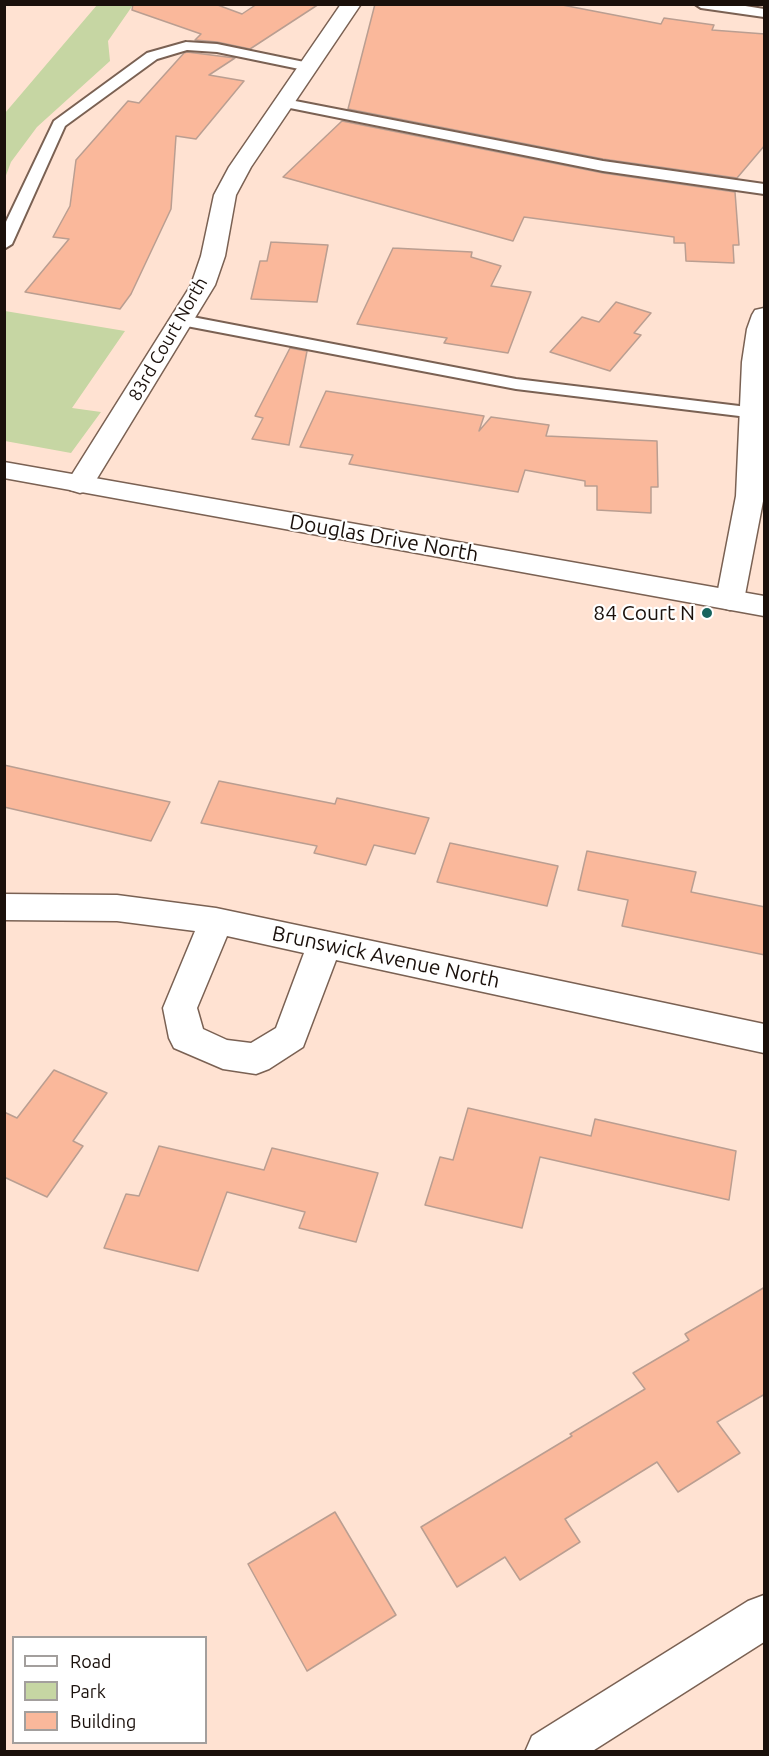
<!DOCTYPE html>
<html>
<head>
<meta charset="utf-8">
<style>
	body { margin:0 }
	#map { position:relative; width:769px; height:1756px; overflow:hidden; background:#ffe2d2; font-family:Ubuntu,sans-serif }
	canvas { display:block }
	.frame { position:absolute; inset:0; border:6px solid #1a100b; pointer-events:none }
	.legend { position:absolute; left:12px; top:1636px; width:195px; height:108px; box-sizing:border-box; background:#fff; border:2px solid #a39f9d; margin:0; padding:8px 10px; list-style:none; font-size:18px; color:#1a100b }
	.legend li { display:flex; align-items:center; gap:12px; height:30px }
	.legend b { width:30px; border:2px solid #a39f9d }
</style>
</head>
<body>
<div id="map">
<canvas width="769" height="1756"></canvas>
<div class="frame"></div>
<ul class="legend">
<li><b style="height:8px;background:#fff"></b>Road</li>
<li><b style="height:16px;background:#c6d6a3"></b>Park</li>
<li><b style="height:16px;background:#fab89b"></b>Building</li>
</ul>
</div>
<script>
const g = document.querySelector('canvas').getContext('2d');
g.lineJoin = 'round';
function fill(path, color) { g.fillStyle = color; g.fill(path, 'evenodd'); }
const poly = rows => new Path2D(rows.map(r => 'M' + r).join(''));
function trace(path, color, width, dash) { g.strokeStyle = color; g.lineWidth = width; g.lineCap = dash ? 'butt' : 'round'; g.setLineDash(dash || []); g.stroke(path); }
function write(font, color, halo, rows, align = 'center') {
  g.font = font + ' Ubuntu,sans-serif'; g.lineWidth = 4.5; g.setLineDash([]); g.textBaseline = 'middle'; g.strokeStyle = halo; g.fillStyle = color; for (const [text, x, y, turn = 0] of rows) {
    g.save(); g.translate(x, y); g.rotate((+turn || 0) * Math.PI / 180); g.textAlign = isNaN(turn) ? turn : align; if (halo) g.strokeText(text, 0, 0); g.fillText(text, 0, 0); g.restore();
  }
}
fill(poly([
	[97,5,133,5,108,41,110,61,37,127,11,162,5,178,5,113],
	[5,311,125,331,72,408,101,412,71,453,5,441]
]), '#c6d6a3');
const building = poly([
	[133,4,215,4,242,14,257,4,319,4,250,49,217,42,195,40,201,34,132,10,133,4],
	[375,4,557,4,661,24,664,18,714,25,712,30,765,34,765,145,737,178,603,159,348,109,375,4],
	[187,52,235,58,209,75,244,81,196,139,176,136,171,209,131,294,120,309,25,292,69,239,53,237,70,206,76,160,128,101,139,103,184,53,187,52],
	[342,121,603,173,735,192,739,245,733,245,734,263,686,261,685,243,674,243,674,237,524,217,513,241,283,177,342,121],
	[271,242,328,245,317,302,251,299,260,261,267,261,271,242],
	[393,248,472,252,471,257,501,266,491,286,531,292,508,353,444,343,447,338,357,324,393,248],
	[616,302,651,313,634,333,641,335,610,371,550,352,582,317,599,322,616,302],
	[290,348,307,351,289,445,252,439,263,418,255,416,290,348],
	[326,391,484,416,479,431,491,417,549,425,546,436,657,441,658,487,651,487,651,513,597,510,597,486,585,486,585,481,525,470,518,492,349,464,353,455,300,447,326,391],
	[4,765,170,802,151,841,4,807,4,765],
	[219,781,335,804,337,798,429,818,415,854,374,845,366,865,314,853,317,846,201,823,219,781],
	[450,843,558,866,547,906,437,882,450,843],
	[587,851,696,872,691,892,765,907,765,955,622,926,628,900,578,890,587,851],
	[54,1070,107,1093,73,1141,83,1146,47,1197,4,1177,4,1112,17,1118,54,1070],
	[468,1108,591,1136,595,1119,736,1151,729,1200,540,1157,522,1228,425,1205,440,1157,453,1160,468,1108],
	[159,1146,264,1170,272,1148,378,1173,356,1242,299,1228,305,1212,227,1192,198,1271,104,1248,126,1194,139,1196,159,1146],
	[765,1287,765,1394,717,1422,740,1453,678,1492,657,1462,565,1519,580,1542,520,1580,505,1557,457,1587,421,1527,572,1436,570,1434,645,1389,633,1373,689,1340,685,1334,765,1287],
	[335,1512,396,1615,307,1671,248,1564,335,1512]
]);
fill(building, '#fab89b');
trace(building, '#ba9e91', 1.5);
const lane = poly([
	[695,4,733,4,764,9,764,17,701,8,695,4],
	[186,42,217,44,309,63,316,67,309,71,217,52,187,50,157,59,65,126,12,244,4,249,4,226,54,121,147,53,186,42],
	[285,99,603,161,764,184,764,194,603,171,280,106,278,103,285,99],
	[182,315,516,379,764,409,764,419,516,389,176,324,174,320,176,316,182,315]
]);
const street = poly([
	[341,4,361,4,251,167,236,195,225,256,215,285,90,490,80,493,70,490,66,484,191,285,201,256,214,195,229,167,341,4],
	[764,308,764,496,744,600,740,607,730,610,720,607,716,600,736,496,742,362,747,329,752,315,755,310,764,308],
	[4,894,117,895,216,908,325,931,764,1024,764,1053,336,960,303,1047,269,1069,256,1074,223,1069,174,1048,169,1038,163,1008,195,931,117,921,4,920,4,894],
	[227,936,304,953,276,1028,251,1043,227,1040,203,1029,197,1008,227,936],
	[764,1595,764,1642,591,1752,525,1752,532,1736,748,1601,764,1595]
]);
const secondary = poly([
	[4,462,764,596,764,616,4,478,4,462]
]);
trace(lane, '#7a6153', 4);
trace(street, '#7a6153', 3);
trace(secondary, '#7a6153', 3);
fill(lane, '#fff');
fill(street, '#fff');
fill(secondary, '#fff');
for (const [x, y, r, color] of [
	[707,613,6,"#17635d"]
]) { const dot = new Path2D(); dot.arc(x, y, r, 0, 2 * Math.PI); g.fillStyle = color; g.fill(dot); trace(dot, '#fff', 2); }
write('18px', '#1a100b', '#fff', [
	["83rd Court North",168,339,-60]
]);
write('21px', '#1a100b', '#fff', [
	["Douglas Drive North",384,538,10],
	["Brunswick Avenue North",386,957,12]
]);
write('21px', '#1a100b', '#fff', [
	["84 Court N",695,613]
], 'right');
</script>
</body>
</html>
